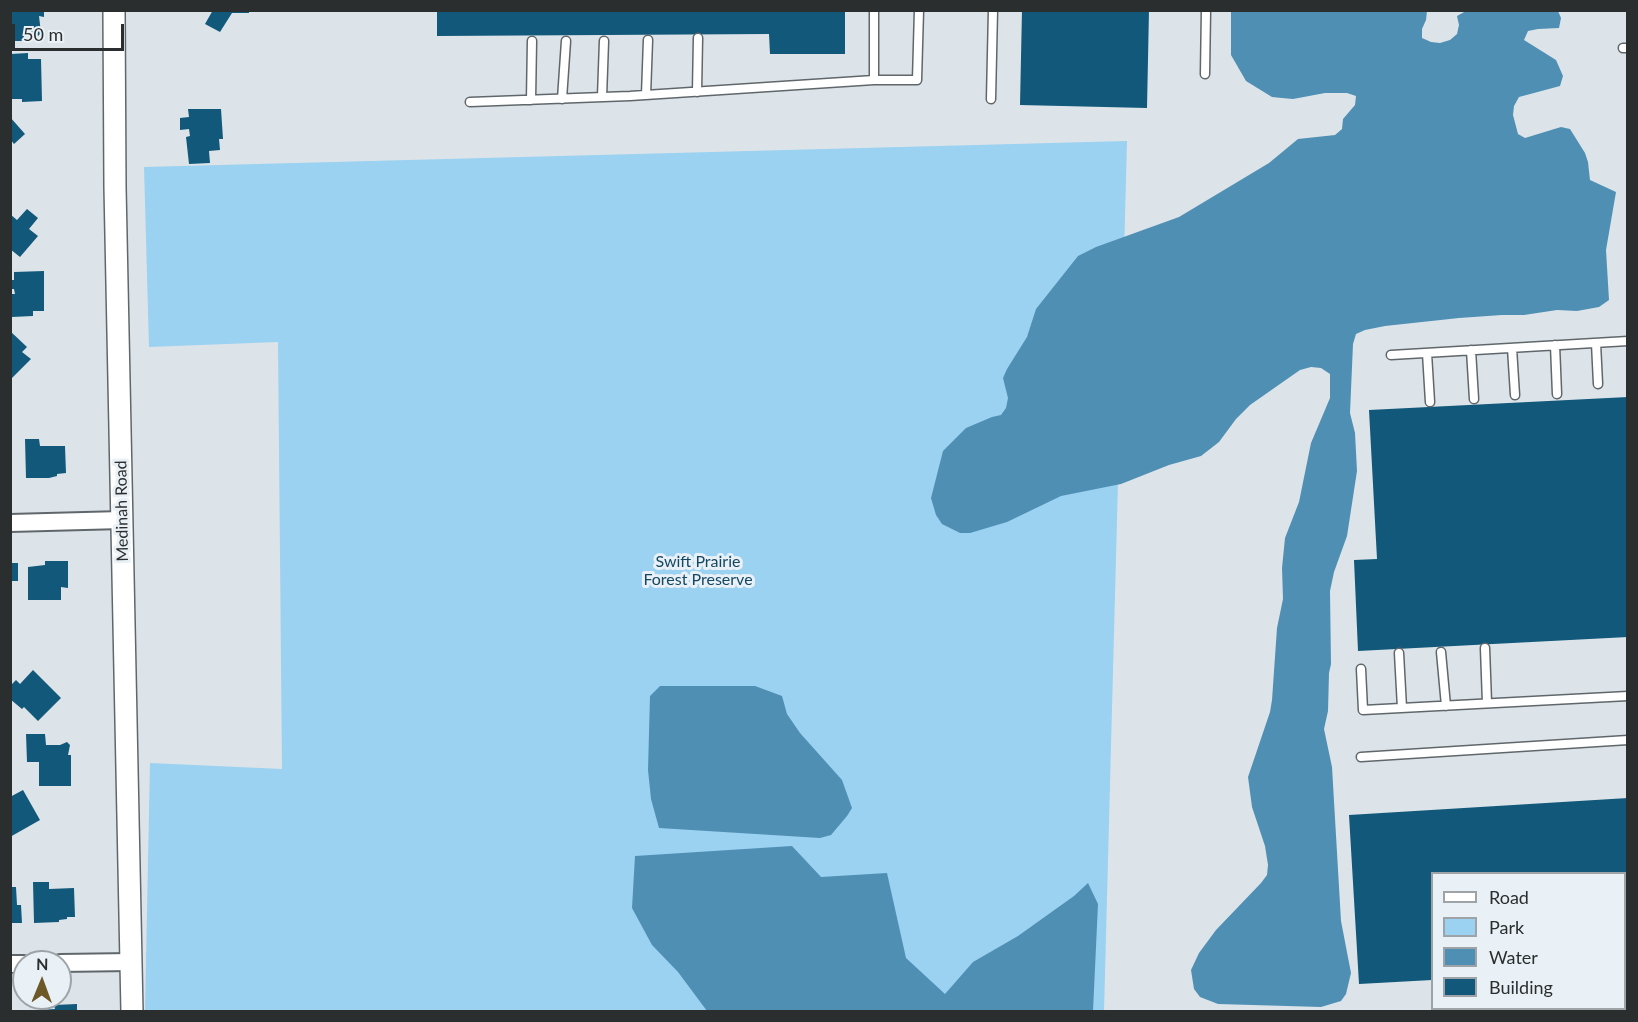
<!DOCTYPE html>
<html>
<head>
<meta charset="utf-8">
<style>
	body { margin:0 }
	#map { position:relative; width:1638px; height:1022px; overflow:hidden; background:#dce4e9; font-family:Lato,sans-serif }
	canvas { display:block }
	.frame { position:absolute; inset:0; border:12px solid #2b2e2f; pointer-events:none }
	.legend { position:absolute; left:1431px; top:872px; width:195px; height:138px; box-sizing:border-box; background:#e9f1f6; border:2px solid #9da3a6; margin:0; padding:8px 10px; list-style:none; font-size:18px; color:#2b2e2f }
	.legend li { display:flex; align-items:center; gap:12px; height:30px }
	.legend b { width:30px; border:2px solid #9da3a6 }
	.north { position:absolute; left:12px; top:950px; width:60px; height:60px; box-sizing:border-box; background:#e9f1f6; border:2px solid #9da3a6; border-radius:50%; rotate:1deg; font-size:16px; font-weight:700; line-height:24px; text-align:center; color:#2b2e2f }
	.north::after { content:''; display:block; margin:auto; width:21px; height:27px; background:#6d5828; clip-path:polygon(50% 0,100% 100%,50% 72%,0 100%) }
	.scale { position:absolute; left:12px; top:24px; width:112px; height:27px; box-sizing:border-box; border:3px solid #2b2e2f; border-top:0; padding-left:8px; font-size:18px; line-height:21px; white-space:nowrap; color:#2b2e2f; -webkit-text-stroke:4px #e9f1f6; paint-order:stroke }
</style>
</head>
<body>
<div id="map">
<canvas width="1638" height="1022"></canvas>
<div class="frame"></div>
<ul class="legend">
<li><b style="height:8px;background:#fff"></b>Road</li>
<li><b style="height:16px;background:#9bd1f1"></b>Park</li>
<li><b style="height:16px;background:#4f8fb4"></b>Water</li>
<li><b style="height:16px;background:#11587a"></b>Building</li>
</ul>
<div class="north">N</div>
<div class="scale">50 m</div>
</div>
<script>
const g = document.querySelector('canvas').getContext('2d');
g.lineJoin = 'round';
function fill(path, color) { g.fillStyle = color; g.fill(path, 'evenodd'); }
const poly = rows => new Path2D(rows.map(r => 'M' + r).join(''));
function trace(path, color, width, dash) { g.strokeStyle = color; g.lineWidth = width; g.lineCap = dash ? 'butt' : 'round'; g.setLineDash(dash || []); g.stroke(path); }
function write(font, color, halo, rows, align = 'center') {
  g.font = font + ' Lato,sans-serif'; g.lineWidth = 6; g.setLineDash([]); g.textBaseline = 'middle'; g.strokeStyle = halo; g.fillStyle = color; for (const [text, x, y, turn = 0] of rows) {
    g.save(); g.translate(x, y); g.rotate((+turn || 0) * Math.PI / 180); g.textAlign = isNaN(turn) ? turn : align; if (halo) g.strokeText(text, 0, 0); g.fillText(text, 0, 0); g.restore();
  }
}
fill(poly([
	[1127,141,1104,1011,145,1011,150,763,282,769,278,342,149,347,144,167]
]), '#9bd1f1');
fill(poly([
	[1231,11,1427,11,1426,20,1422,29,1422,38,1431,42,1440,43,1450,40,1457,34,1459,25,1457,16,1466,11,1558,11,1561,18,1559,28,1538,29,1528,31,1524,40,1556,60,1563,76,1560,86,1519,97,1514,106,1513,115,1518,134,1525,138,1561,127,1570,129,1585,153,1588,162,1590,180,1616,192,1606,250,1609,300,1599,307,1577,311,1557,310,1524,315,1502,315,1459,318,1385,326,1365,330,1356,334,1353,344,1350,413,1355,433,1357,471,1347,536,1334,572,1330,591,1331,664,1329,673,1328,711,1324,729,1332,767,1341,921,1351,973,1346,994,1341,1001,1321,1007,1218,1004,1200,997,1194,989,1191,970,1199,953,1216,930,1261,883,1267,875,1268,865,1265,846,1252,807,1248,777,1270,712,1272,700,1277,628,1283,599,1282,568,1285,538,1299,502,1311,443,1330,398,1330,374,1321,368,1311,367,1300,370,1250,405,1236,419,1219,442,1201,456,1169,465,1121,484,1061,496,1007,522,970,533,960,533,942,524,936,515,931,498,943,451,966,428,992,417,1001,415,1006,408,1008,398,1003,378,1007,369,1027,337,1036,309,1078,256,1096,247,1179,217,1269,163,1298,139,1335,135,1342,129,1343,119,1355,105,1356,96,1347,93,1325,93,1293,99,1282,98,1272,97,1246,81,1231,55],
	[660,686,755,686,782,696,787,714,800,733,842,780,852,808,847,816,831,835,820,838,659,828,651,799,648,770,650,696],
	[792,846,821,877,887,873,906,958,945,994,973,962,1018,936,1074,896,1088,883,1098,904,1093,1011,707,1011,678,972,652,945,632,908,635,856]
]), '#4f8fb4');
fill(poly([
	[10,10,44,10,44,17,39,16,41,33,38,36,24,35,24,41,10,41],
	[213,10,249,10,249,13,232,13,220,32,205,24],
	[437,10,845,10,845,54,770,54,769,34,437,36],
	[1022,10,1149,10,1147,108,1020,105],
	[28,53,28,59,41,59,42,101,22,102,22,99,12,99,11,54],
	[188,109,221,109,223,139,219,139,220,150,209,151,210,163,189,164,186,137,190,136,189,129,180,130,180,118,189,117],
	[10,117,25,134,14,144,10,139],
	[27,209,38,218,29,229,38,236,20,257,10,249,10,214,17,220],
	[44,271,44,311,33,311,33,316,12,317,11,294,15,294,14,289,11,289,11,280,14,280,14,272],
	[10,331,27,347,22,352,31,359,10,380],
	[1628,397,1628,637,1358,651,1354,560,1377,559,1369,410],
	[25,439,39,439,40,446,65,446,66,473,57,474,57,476,49,478,26,478],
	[45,561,68,561,68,588,61,587,61,600,28,600,28,567,45,565],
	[10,563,18,563,18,581,10,581],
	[33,670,61,698,38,721,24,707,22,709,10,699,10,686,16,680,20,684],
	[26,734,45,734,46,745,60,745,67,742,70,745,68,755,71,755,71,786,39,786,39,762,27,762],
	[23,790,40,820,10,837,10,797],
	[1628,798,1628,968,1624,968,1624,874,1432,874,1432,980,1359,984,1349,815],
	[33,882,49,882,49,889,74,888,75,917,67,917,67,919,59,920,59,922,34,923],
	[10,887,16,887,17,905,21,905,22,923,10,923],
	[77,1004,77,1012,39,1012,39,1010,55,1009,54,1005]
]), '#11587a');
const service = poly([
	[874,10,874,80,917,80,919,10],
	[1623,48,1628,48],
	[1205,74,1206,10],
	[697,92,698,38],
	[646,95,648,40],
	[602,97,604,41],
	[562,99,566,41],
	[991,99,993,10],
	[531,100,532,41],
	[470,102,630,96,874,80],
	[1596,343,1598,384],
	[1555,345,1557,394],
	[1512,348,1515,395],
	[1471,350,1474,399],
	[1427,353,1430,402],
	[1391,355,1628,341],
	[1485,648,1487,703],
	[1441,652,1446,706],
	[1399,653,1402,708],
	[1361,669,1363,710,1628,696],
	[1361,757,1628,740]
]);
const minor = poly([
	[10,523,122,520],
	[60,963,131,962],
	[10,964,24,964]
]);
const tertiary = poly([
	[114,10,115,187,132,1012]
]);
trace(service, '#60676b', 11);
trace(minor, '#60676b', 20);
trace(tertiary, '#60676b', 24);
trace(service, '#fff', 8);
trace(minor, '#fff', 16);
trace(tertiary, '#fff', 21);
write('16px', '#2b2e2f', '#e9f1f6', [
	["Medinah Road",122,511,-91]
]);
write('16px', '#154863', '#e9f1f6', [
	["Swift Prairie",698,562],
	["Forest Preserve",698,580]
]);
</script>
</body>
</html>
